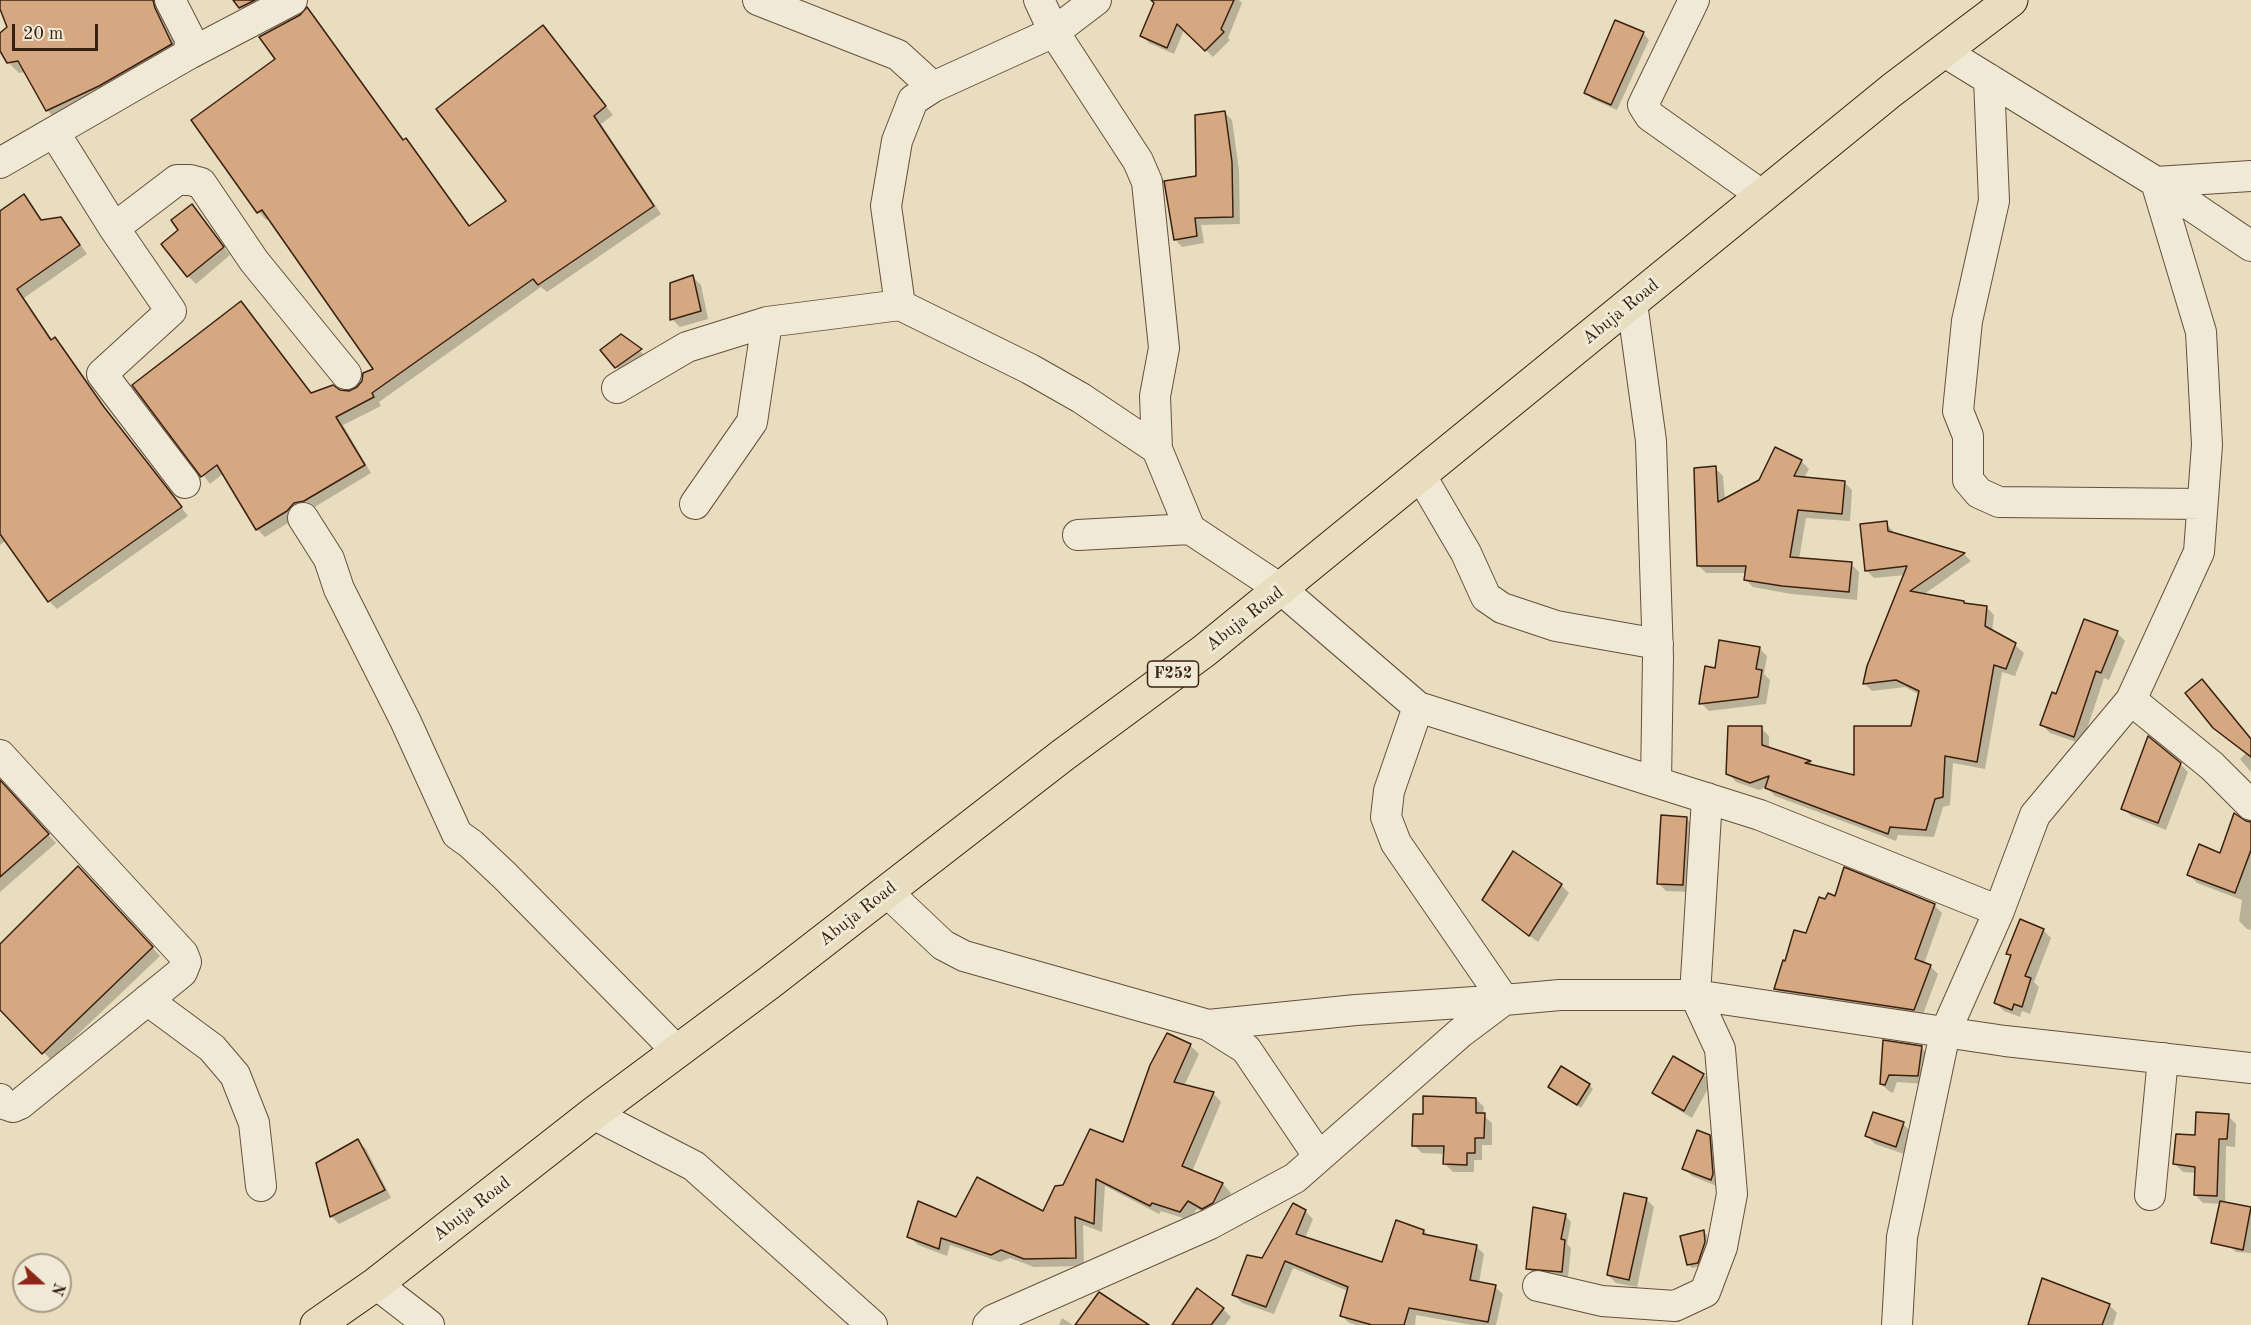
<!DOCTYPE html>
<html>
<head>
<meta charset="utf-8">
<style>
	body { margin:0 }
	#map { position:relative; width:2251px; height:1325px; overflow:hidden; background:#e8ddbe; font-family:"Old Standard TT",serif }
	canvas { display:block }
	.north { position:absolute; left:12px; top:1253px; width:60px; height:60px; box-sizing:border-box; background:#f0e9d5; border:2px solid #a79986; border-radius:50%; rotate:111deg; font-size:16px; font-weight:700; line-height:24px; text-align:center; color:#3a2010 }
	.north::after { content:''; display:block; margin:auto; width:21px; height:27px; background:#8f2418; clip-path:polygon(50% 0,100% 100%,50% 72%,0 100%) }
	.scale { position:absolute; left:12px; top:24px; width:86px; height:27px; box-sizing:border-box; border:3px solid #3a2010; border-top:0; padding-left:8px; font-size:18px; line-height:21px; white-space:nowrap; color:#3a2010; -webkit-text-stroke:4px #f0e9d5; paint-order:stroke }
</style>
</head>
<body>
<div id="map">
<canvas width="2251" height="1325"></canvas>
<div class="north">N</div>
<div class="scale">20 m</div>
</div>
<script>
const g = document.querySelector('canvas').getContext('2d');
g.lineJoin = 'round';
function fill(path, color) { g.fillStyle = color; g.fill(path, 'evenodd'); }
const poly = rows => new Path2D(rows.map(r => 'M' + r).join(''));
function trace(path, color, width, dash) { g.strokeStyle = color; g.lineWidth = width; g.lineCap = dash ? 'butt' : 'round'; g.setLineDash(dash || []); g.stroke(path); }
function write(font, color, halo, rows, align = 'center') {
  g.font = font + ' "Old Standard TT",serif'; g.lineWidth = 6; g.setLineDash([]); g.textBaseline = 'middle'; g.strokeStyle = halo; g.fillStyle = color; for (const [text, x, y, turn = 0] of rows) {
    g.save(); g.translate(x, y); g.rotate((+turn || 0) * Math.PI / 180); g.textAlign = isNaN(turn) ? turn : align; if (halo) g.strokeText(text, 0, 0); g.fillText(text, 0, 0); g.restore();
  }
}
fill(poly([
	[0,0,168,0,182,55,58,121,47,110,26,72,19,73,8,62,0,48,0,35,9,28],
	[235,0,278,0,248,15],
	[1157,0,1239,0,1242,3,1228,38,1230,40,1213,57,1184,30,1174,54,1149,43,1142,36],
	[308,9,315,17,404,141,406,140,414,148,470,227,508,201,543,27,613,115,601,124,661,214,547,292,541,287,379,402,381,406,343,425,371,473,265,537,257,529,224,473,210,484,134,386,241,303,312,394,350,392,358,388,375,370,269,218,266,220,259,212,193,120,277,59,301,16],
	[1643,33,1649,40,1617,110,1592,99,1586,92],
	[1225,113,1232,120,1239,170,1240,224,1201,225,1204,243,1182,247,1175,239],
	[24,196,43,221,60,219,68,227,87,254,24,298,53,341,55,339,63,347,111,417,188,516,57,609,49,601,7,540,0,545,0,213],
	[192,206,230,255,196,284,188,276,180,230],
	[693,277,701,285,708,319,680,327,672,319],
	[621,336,648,358,624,375,616,367],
	[1801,461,1809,469,1804,478,1844,482,1852,490,1850,521,1806,518,1799,559,1851,564,1859,572,1857,600,1791,594,1753,587,1745,579,1746,573,1706,573,1698,565,1715,468,1723,476,1725,500],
	[1886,523,1895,534,1964,554,1971,561,1923,595,1964,602,1967,605,1986,607,1994,615,1992,632,2015,645,2024,653,2015,676,2002,672,1985,769,1953,763,1950,805,1943,807,1934,837,1898,835,1896,841,1775,796,1766,787,1759,790,1736,782,1728,773,1761,728,1769,736,1769,749,1810,762,1815,767,1856,777,1912,727,1920,695,1905,687,1872,691,1864,683,1905,575,1874,578,1866,570],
	[2117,633,2125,641,2109,680,2104,678,2082,744,2050,733,2042,725,2056,696],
	[1759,648,1767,656,1764,674,1770,680,1766,704,1709,711,1701,703,1716,670],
	[2214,727,2251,740,2251,772,2240,759,2246,753],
	[2180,764,2188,772,2166,830,2131,816,2123,808],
	[0,781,56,843,0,892],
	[1686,818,1694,826,1690,892,1666,891,1658,883],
	[2247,823,2251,823,2251,930,2247,929,2239,921,2242,900,2197,883,2189,875,2221,855],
	[86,876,160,956,51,1060,0,1007,0,946],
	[1561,885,1569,893,1538,942,1492,908],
	[1836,898,1934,905,1942,913,1924,964,1930,966,1938,974,1922,1017,1784,997,1776,989,1786,962,1807,935,1826,901],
	[2043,930,2051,938,2034,982,2039,987,2030,1014,2022,1011,2020,1017,2004,1011,1996,1003,2012,957,2008,953],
	[1884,1042,1921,1047,1929,1056,1926,1084,1897,1082,1893,1093,1890,1092,1881,1084],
	[1190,1045,1199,1054,1184,1086,1213,1093,1221,1102,1192,1172,1223,1184,1231,1193,1222,1211,1212,1216,1197,1209,1189,1220,1161,1211,1159,1214,1105,1186,1102,1232,1083,1225,1084,1266,1034,1267,1010,1258,1000,1262,950,1245,947,1256,918,1245,909,1236,956,1219,1044,1213,1064,1187,1124,1144],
	[1704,1075,1711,1083,1692,1118,1662,1100,1654,1092],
	[1589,1085,1593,1089,1581,1108,1550,1087],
	[1476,1099,1484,1107,1483,1115,1492,1123,1492,1145,1482,1145,1482,1160,1474,1160,1474,1172,1453,1172,1445,1164,1445,1154,1422,1153,1414,1145,1424,1115],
	[2228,1116,2236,1124,2235,1147,2226,1146,2225,1204,2203,1203,2195,1195,2196,1173,2183,1172,2175,1164,2196,1137],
	[1903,1124,1911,1132,1904,1154,1875,1144,1867,1136],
	[1709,1136,1717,1145,1719,1187,1692,1176,1684,1168],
	[358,1141,366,1149,391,1198,339,1224,331,1216],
	[1646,1199,1654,1207,1637,1287,1616,1283,1608,1275],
	[2240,1207,2251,1209,2251,1253,2236,1252,2228,1244],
	[1305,1211,1313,1219,1305,1238,1382,1264,1424,1231,1430,1237,1476,1246,1484,1254,1479,1283,1495,1287,1503,1294,1496,1325,1472,1325,1416,1315,1415,1325,1356,1325,1349,1323,1341,1315,1348,1291,1293,1268,1274,1314,1242,1303,1234,1295],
	[1565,1215,1571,1222,1567,1244,1571,1248,1568,1277,1534,1275,1528,1268],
	[1703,1232,1707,1235,1708,1247,1701,1266,1692,1268,1688,1264],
	[2109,1305,2117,1313,2113,1325,2030,1325],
	[1223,1309,1231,1317,1225,1325,1181,1325],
	[1062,1318,1073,1325,1059,1325]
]), '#0003');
const building = poly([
	[0,0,153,0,155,8,172,44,99,86,46,111,18,61,7,63,0,51,0,33,7,27,0,9,0,0],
	[233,0,255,0,239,8,233,0],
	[1151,0,1234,0,1221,29,1224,32,1205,51,1177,24,1167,48,1140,36,1154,3,1151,0],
	[307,7,403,140,406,138,469,226,506,201,436,109,543,25,606,106,594,116,654,206,538,285,533,279,372,393,374,397,336,417,365,465,304,501,294,503,287,511,256,530,217,465,201,477,132,385,241,301,311,393,333,385,340,390,349,391,357,387,362,381,363,373,373,369,262,210,257,213,191,120,275,59,259,37,300,15,307,7],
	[1615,20,1644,32,1611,105,1584,93,1615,20],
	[1225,111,1232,162,1233,217,1195,218,1197,236,1174,240,1164,181,1196,176,1195,115,1225,111],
	[24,194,41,220,61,217,80,245,17,289,51,340,55,337,104,407,182,507,48,602,0,534,0,211,24,194],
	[192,204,224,247,187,277,161,244,178,230,171,220,192,204],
	[693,275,701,311,670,320,670,283,693,275],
	[621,334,642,349,615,368,600,350,621,334],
	[1775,447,1802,460,1794,476,1845,481,1842,514,1798,510,1790,557,1852,562,1849,592,1782,586,1744,580,1746,566,1697,566,1694,468,1716,466,1718,502,1759,480,1775,447],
	[1887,521,1888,531,1965,553,1910,591,1964,601,1964,603,1987,606,1985,626,2016,643,2006,669,1994,665,1977,762,1945,756,1943,797,1935,799,1926,830,1890,827,1888,834,1765,788,1769,776,1750,783,1726,774,1728,726,1762,726,1762,745,1811,761,1805,763,1854,775,1854,726,1911,726,1919,691,1896,680,1863,684,1867,666,1907,566,1865,571,1860,524,1887,521],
	[2084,619,2118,631,2101,673,2096,671,2074,737,2040,725,2052,692,2056,694,2084,619],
	[1719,640,1760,647,1756,669,1762,670,1758,697,1699,704,1705,666,1715,668,1719,640],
	[2202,679,2251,739,2251,757,2213,728,2185,693,2202,679],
	[2148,736,2181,763,2158,823,2121,809,2148,736],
	[0,780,49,834,0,877,0,780],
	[2234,813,2246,821,2251,822,2251,850,2235,893,2187,875,2199,844,2220,853,2234,813],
	[1661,815,1687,817,1683,885,1657,884,1661,815],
	[1513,851,1562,884,1529,936,1482,900,1513,851],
	[78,866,153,947,42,1054,0,1010,0,944,78,866],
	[1844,867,1935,904,1915,959,1931,965,1914,1010,1774,989,1783,960,1785,961,1794,930,1806,933,1819,897,1825,899,1828,893,1835,896,1844,867],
	[2020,919,2044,929,2025,976,2031,978,2022,1007,2014,1004,2012,1010,1994,1003,2011,955,2006,954,2020,919],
	[1167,1033,1191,1044,1174,1082,1214,1092,1182,1166,1223,1183,1213,1203,1202,1209,1188,1201,1180,1212,1152,1203,1150,1206,1096,1179,1094,1224,1075,1217,1076,1258,1024,1259,1001,1250,991,1255,941,1238,939,1249,907,1237,918,1201,956,1217,977,1177,1043,1211,1055,1186,1063,1185,1090,1129,1123,1142,1150,1065,1167,1033],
	[1883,1040,1922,1046,1918,1076,1889,1075,1885,1085,1880,1084,1883,1040],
	[1673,1056,1704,1074,1684,1111,1652,1093,1673,1056],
	[1561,1066,1590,1084,1577,1105,1548,1087,1561,1066],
	[1423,1096,1476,1098,1476,1113,1485,1113,1484,1138,1475,1138,1475,1153,1467,1153,1467,1165,1443,1164,1444,1146,1412,1146,1413,1114,1423,1114,1423,1096],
	[1873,1112,1904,1122,1896,1147,1865,1136,1873,1112],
	[2196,1112,2229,1114,2227,1139,2219,1139,2217,1196,2194,1195,2195,1167,2173,1164,2176,1134,2195,1135,2196,1112],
	[1697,1130,1710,1135,1713,1174,1711,1180,1682,1169,1697,1130],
	[358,1139,385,1190,330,1217,316,1163,358,1139],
	[1624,1193,1647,1198,1629,1280,1607,1275,1624,1193],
	[2220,1201,2251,1207,2243,1250,2211,1243,2220,1201],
	[1293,1203,1306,1210,1296,1234,1382,1262,1396,1220,1424,1230,1423,1234,1477,1245,1470,1280,1496,1285,1488,1322,1409,1308,1404,1325,1372,1325,1340,1316,1348,1287,1285,1261,1266,1307,1232,1295,1247,1255,1262,1258,1293,1203],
	[1533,1207,1566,1214,1561,1239,1565,1240,1562,1272,1526,1269,1533,1207],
	[1704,1230,1705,1242,1698,1263,1687,1265,1680,1236,1704,1230],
	[2042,1278,2110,1304,2102,1325,2028,1325,2042,1278],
	[1197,1288,1224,1308,1211,1325,1172,1325,1197,1288],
	[1099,1292,1149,1325,1075,1325,1099,1292]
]);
fill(building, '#d6a881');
trace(building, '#3a2010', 1.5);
const minor = poly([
	[170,0,190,39,189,54],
	[758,0,898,55,933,87],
	[1039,0,1054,32,1138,161,1147,182,1164,348,1155,396,1157,449,1190,529,1282,590,1418,707,1760,815,1999,911],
	[1096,0,1054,32,933,87,913,100,897,141,886,206,900,305,1030,369,1081,398,1157,449],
	[1694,0,1643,105,1650,116,1763,196],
	[1943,51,2156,182,2251,246],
	[1989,79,1994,201,1967,321,1958,411,1968,436,1968,480,1979,493,1999,502,2202,504],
	[54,132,114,228,171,311,102,374,185,483],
	[0,163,189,54,292,0],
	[114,228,177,180,190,180,201,183,254,261,346,374],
	[1632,303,1651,441,1658,657,1656,782],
	[617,388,687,347,767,322,900,305],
	[1421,476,1466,553,1486,597,1502,608,1556,626,1658,644],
	[695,504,752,422,767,322],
	[303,518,329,559,339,589,405,720,457,834,471,844,505,876,677,1051],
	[1078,535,1190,529],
	[2131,700,2212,766,2251,805],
	[1418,707,1389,791,1386,817,1396,843,1504,1000],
	[0,755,183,954,186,962,182,972,20,1104,13,1107,4,1104,0,1099],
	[887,892,943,945,964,956,1208,1025,1246,1049,1319,1157],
	[147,1000,212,1048,235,1075,254,1123,261,1186],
	[1208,1025,1356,1010,1504,1000],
	[593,1114,694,1166,872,1325],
	[2150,1195,2163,1058],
	[376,1284,429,1325],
	[1538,1286,1602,1301,1675,1306,1705,1292,1722,1247,1732,1194,1720,1049,1695,995,1707,798],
	[988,1325,993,1320,1210,1224,1295,1178,1460,1033,1504,1000,1560,995,1695,995,2005,1041,2251,1068],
	[1897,1325,1902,1237,1945,1033,1999,911,2035,815,2131,700,2199,552,2207,445,2201,332,2156,182,2251,176]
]);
const major = poly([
	[317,1325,376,1284,593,1114,769,983,1063,755,1204,651,1892,90,2011,0]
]);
trace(minor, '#664f3c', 32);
trace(major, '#3a2010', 35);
trace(minor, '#f0e9d5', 30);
trace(major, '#e8ddbe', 33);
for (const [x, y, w] of [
	[1173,674,51]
]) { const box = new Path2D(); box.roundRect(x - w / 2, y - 13, w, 26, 4.5); g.fillStyle = '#f0e9d5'; g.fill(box); trace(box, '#3a2010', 1.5); }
write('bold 16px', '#3a2010', null, [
	["F252",1173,674]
]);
write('18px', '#3a2010', '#f0e9d5', [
	["Abuja Road",1621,312,-39],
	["Abuja Road",1245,619,-38],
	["Abuja Road",858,914,-38],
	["Abuja Road",472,1209,-38]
]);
</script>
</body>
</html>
